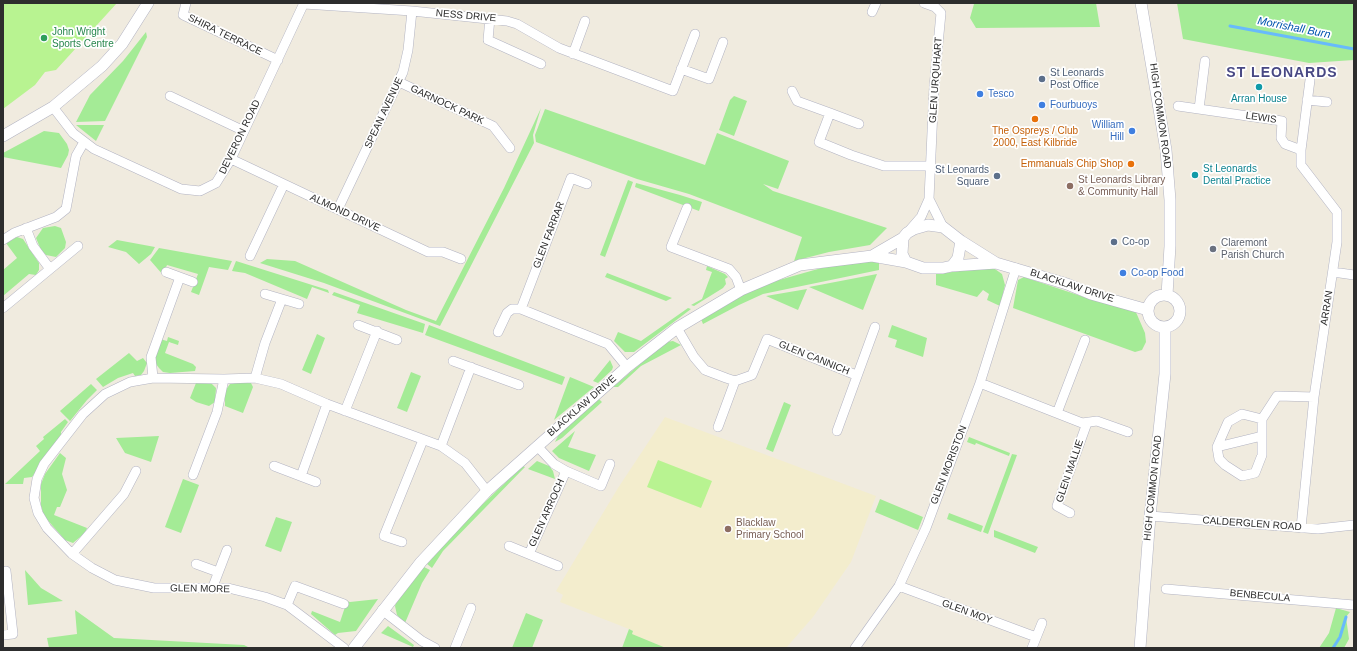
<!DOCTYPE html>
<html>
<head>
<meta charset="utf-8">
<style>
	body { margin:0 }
	#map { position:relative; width:1357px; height:651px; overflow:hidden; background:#f0ebdf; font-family:Arial,sans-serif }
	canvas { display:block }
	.frame { position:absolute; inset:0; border:4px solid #2d2d2d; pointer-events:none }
</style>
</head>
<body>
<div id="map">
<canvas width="1357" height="651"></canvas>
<div class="frame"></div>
</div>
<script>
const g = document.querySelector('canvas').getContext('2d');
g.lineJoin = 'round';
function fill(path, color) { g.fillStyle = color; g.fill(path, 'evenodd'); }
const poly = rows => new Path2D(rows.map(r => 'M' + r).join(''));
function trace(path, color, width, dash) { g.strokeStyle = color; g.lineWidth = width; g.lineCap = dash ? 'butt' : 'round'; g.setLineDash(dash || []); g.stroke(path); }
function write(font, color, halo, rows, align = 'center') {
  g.font = font + ' Arial,sans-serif'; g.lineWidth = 3.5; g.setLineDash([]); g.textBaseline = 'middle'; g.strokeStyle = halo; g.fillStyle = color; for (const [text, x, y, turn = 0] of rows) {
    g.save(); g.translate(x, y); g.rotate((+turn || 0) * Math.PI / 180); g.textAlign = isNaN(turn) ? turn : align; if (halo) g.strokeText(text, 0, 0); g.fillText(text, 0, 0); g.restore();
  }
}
fill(poly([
	[665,417,876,496,851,562,813,617,786,648,666,648,632,634,633,631,629,629,560,602,563,595,556,591,618,488]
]), '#f3edcd');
fill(poly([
	[972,3,1096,3,1100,27,976,28,970,18,974,4],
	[1177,3,1354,3,1354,60,1309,63,1183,39],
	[146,32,147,37,105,121,76,122,90,95,123,61],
	[734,96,747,101,734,136,719,130,730,100],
	[541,108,533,135,534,143,440,326,324,283,260,263,267,259,295,261,406,310,436,321,504,188],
	[545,109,705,165,717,133,789,161,778,189,763,184,773,191,887,228,870,245,829,252,794,261,802,237,689,194,637,179,536,142,535,135],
	[76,125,104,125,96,141],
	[44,131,59,133,67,144,69,150,68,155,61,168,3,157,3,153],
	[628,180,633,182,605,257,600,255],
	[636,183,680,195,702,202,699,211,635,187],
	[55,226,61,228,66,242,65,248,56,257,46,255,41,250,36,238,43,228],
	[17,237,23,239,39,263,39,270,36,275,29,274,3,296,3,270,17,258,6,243],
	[117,240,155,247,151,254,139,264,126,252,108,247],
	[159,248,232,261,228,270,209,267,199,295,191,292,198,274,167,265,163,275,150,260],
	[236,261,328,290,329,293,312,287,307,299,245,273,232,271],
	[863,261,879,261,879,270,763,294,739,305,703,324,701,319,743,295,772,282,832,265],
	[707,266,725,274,728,277,725,279,726,284,723,288,694,306,691,305,702,299,712,272,706,270],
	[992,267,1002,274,1005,285,1000,306,987,300,989,294,983,290,977,297,936,285,936,274],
	[607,273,672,298,666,301,605,277],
	[877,274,863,310,809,287],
	[1024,277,1093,300,1135,310,1145,333,1146,342,1142,350,1135,352,1013,308,1018,280],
	[807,289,798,310,766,296],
	[334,292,425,324,423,333,357,313,360,305,332,295],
	[688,308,691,309,634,352,625,352,614,341,618,332,641,341],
	[429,325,565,377,562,385,425,335],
	[892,325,927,338,923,357,895,347,897,340,888,337],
	[317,334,325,338,311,374,302,370],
	[168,337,179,341,178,345,169,342,165,353,193,364,196,367,195,371,170,373,163,372,159,368,156,364,155,357,160,339,167,341],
	[673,341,681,345,641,366,618,387,613,387,666,342],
	[129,353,137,361,143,358,147,363,144,371,141,375,135,376,133,373,118,378,103,387,96,379],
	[610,360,613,367,612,370,598,383,593,381],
	[411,372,421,376,407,412,397,408],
	[570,377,594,387,554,420,568,382],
	[204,382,211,383,216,388,215,402,209,406,196,402,190,398,196,383],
	[239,382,251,383,253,387,243,413,225,406,225,391,230,384],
	[91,384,97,390,87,400,70,421,60,411],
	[599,399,602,402,562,438,555,442,559,434],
	[784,402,791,405,773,452,766,449],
	[65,419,68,422,61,432,61,436,32,477,24,478,23,484,5,484,40,451,36,446,44,439,43,437],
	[575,431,568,447,596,455,589,471,559,458,552,451],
	[159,436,151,462,125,453,116,438],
	[969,437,1010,453,1009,456,976,443,975,445,967,442],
	[60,453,66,458,62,474,67,490,60,507,57,507,54,515,87,528,85,533,73,543,65,540,44,516,41,506,41,484,45,474],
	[1012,454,1017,455,988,534,983,532],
	[537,461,549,466,553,471,555,479,528,469],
	[523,466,525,467,443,551,432,568,427,564,469,517],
	[183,479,199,485,181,533,165,527],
	[880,499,923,517,918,530,875,512],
	[949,513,983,526,981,532,947,519],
	[276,517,292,522,281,552,265,546],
	[994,530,1038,547,1035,553,994,537],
	[424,567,430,570,422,583,405,623,397,615,395,606,397,600],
	[25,570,41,588,63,601,28,605],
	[378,599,356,631,338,633,335,635,311,614,312,611,340,622,347,601,350,602],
	[1336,608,1350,612,1346,617,1349,639,1344,648,1319,648,1329,633],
	[75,610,114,638,244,645,250,648,49,648,47,638,77,634],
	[526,613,543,620,532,648,512,648],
	[388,626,414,645,413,647,381,633],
	[629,629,633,631,632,634,666,648,622,648]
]), '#a4eb96');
fill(poly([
	[3,3,117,3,56,70,45,72,35,85,3,109],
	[658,460,712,481,701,508,647,487]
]), '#b8f391');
trace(poly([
	[1230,26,1354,49],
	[1333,648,1340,637,1346,617]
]), '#68bafb', 3);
const minor = poly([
	[186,3,183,15,278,60],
	[304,4,412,11,507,21,517,24,559,48,673,91,695,34],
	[872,12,876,3],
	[490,18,488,40,541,64],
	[573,54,585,21],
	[681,69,709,79,723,42],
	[399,82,493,126,510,148],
	[792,91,797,101,830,113,819,142,851,155,884,166,930,166],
	[170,96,244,131],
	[1307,100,1327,102],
	[1178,106,1282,121,1281,138,1285,144,1301,150],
	[53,107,73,133,94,149,181,189,200,191,216,183,231,159,304,3],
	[1199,109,1205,61],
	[830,113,859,124],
	[231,159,428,252,443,252,461,259],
	[929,199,943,227],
	[687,208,671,247,729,269,736,277,741,290],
	[338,209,403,72,408,50,412,11],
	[26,228,33,246,50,269],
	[908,232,921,217,929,199,934,87,941,13,935,7,924,3],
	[3,240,14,233,56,217,66,209,76,156,84,142],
	[250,256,284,184],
	[166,272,193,282],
	[1333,272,1354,275],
	[265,294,299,304],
	[3,308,78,246],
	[521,309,571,178,587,184],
	[358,325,397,340],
	[677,328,694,357,705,370,726,378,735,381,752,375,767,339,856,375],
	[498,332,507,313,512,309,521,309,608,344,627,367],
	[453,361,519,385],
	[153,378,151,357,180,277],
	[255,378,265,343,282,299],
	[980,383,1082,423,1097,421,1128,432],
	[345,411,377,331],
	[1057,413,1085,340],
	[1262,419,1242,414,1228,422,1217,447,1219,459,1225,465,1242,476,1255,473,1262,455,1262,419,1277,396,1314,397],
	[718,427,735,381],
	[837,431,875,327],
	[441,446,471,367],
	[537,446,554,464,566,471,601,486,610,464],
	[1217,447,1262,436],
	[274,466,316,482],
	[193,475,217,412,224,379],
	[301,476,327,404],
	[1070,513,1057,506,1087,423],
	[1150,516,1318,529,1354,525],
	[1301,528,1314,397,1337,242,1337,212,1301,165,1301,150,1310,80],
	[402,542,384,536,423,440],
	[509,546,558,566],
	[72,554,124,494,136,471],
	[529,554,566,471],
	[196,564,218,572],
	[899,586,1036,637],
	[212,589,227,550],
	[1166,589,1354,605],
	[287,605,295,586,344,604],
	[382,610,422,641,435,648],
	[3,635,13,634,6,571],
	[344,648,287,605,265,597,228,588,154,588,115,580,92,568,72,554,47,528,38,513,34,498,37,479,44,464,83,414,105,394,130,382,153,378,224,379,255,378,281,384,327,404,441,446,465,463,487,491],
	[455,648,471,608],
	[855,648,899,586,926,528,980,383,1016,268],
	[1032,648,1042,623]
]);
const tertiary = poly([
	[1141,3,1166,150,1170,200,1170,246,1167,295],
	[3,136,53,107,102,66,122,44,148,3],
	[961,241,996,263,1067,284,1091,294,1148,310],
	[872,256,903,238],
	[952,266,996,263],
	'1148 311a16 16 0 1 1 32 0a16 16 0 1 1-32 0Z',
	[354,648,421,562,487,491,627,367,677,328,741,290,800,265,872,256,906,262,923,268,943,268,952,266,958,258,961,241,943,227,928,225,914,229,907,233,903,238,902,254,906,262],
	[1140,648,1150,516,1165,374,1165,327]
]);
trace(minor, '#b2b3c2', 10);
trace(tertiary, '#b2b3c2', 12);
trace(minor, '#fff', 9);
trace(tertiary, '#fff', 11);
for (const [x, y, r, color] of [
	[44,38,4,"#2e9e5b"],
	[1042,79,4,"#5c6f8a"],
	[1259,87,4,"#0f9aa8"],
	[980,94,4,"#3f7fe0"],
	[1042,105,4,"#3f7fe0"],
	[1035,119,4,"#e8710a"],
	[1132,131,4,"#3f7fe0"],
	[1131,164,4,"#e8710a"],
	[1195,175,4,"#0f9aa8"],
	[997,176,4,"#5c6f8a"],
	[1070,186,4,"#8d6e63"],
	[1114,242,4,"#5c6f8a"],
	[1213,249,4,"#6b7280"],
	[1123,273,4,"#3f7fe0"],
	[728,529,4,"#8d6e63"]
]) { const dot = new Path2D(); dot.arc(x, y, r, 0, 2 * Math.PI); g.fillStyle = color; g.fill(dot); trace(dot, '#fff', 1.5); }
write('10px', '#2d2d2d', '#fff', [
	["NESS DRIVE",466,16,5],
	["SHIRA TERRACE",225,35,26],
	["GLEN URQUHART",936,80,-86],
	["GARNOCK PARK",447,105,25],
	["SPEAN AVENUE",384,113,-65],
	["HIGH COMMON ROAD",1160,116,82],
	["LEWIS",1261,118,8],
	["DEVERON ROAD",240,137,-64],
	["ALMOND DRIVE",345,213,25],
	["GLEN FARRAR",549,235,-69],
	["BLACKLAW DRIVE",1072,286,18],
	["ARRAN",1327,308,-81],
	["GLEN CANNICH",814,358,22],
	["BLACKLAW DRIVE",582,406,-41],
	["GLEN MORISTON",949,465,-69],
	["GLEN MALLIE",1070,471,-71],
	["HIGH COMMON ROAD",1153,488,-84],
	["GLEN ARROCH",547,513,-66],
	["CALDERGLEN ROAD",1252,524,4],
	["GLEN MORE",200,589,1],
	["BENBECULA",1260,596,5],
	["GLEN MOY",967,612,20]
]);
write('10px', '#27864d', '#fff', [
	["John Wright",52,32],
	["Sports Centre",52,44]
], 'left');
write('10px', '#4e5e75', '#fff', [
	["St Leonards",1050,73],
	["Post Office",1050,85],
	["St Leonards",989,170,"right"],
	["Square",989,182,"right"],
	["Co-op",1122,242]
], 'left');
write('10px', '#366cbe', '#fff', [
	["Tesco",988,94],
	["Fourbuoys",1050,105],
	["William",1124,125,"right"],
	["Hill",1124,137,"right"],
	["Co-op Food",1131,273]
], 'left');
write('10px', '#0d838f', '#fff', [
	["Arran House",1259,99],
	["St Leonards",1203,169,"left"],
	["Dental Practice",1203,181,"left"]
]);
write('10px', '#c56008', '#fff', [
	["The Ospreys / Club",1035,131],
	["2000, East Kilbride",1035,143],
	["Emmanuals Chip Shop",1123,164,"right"]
]);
write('10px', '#785e54', '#fff', [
	["St Leonards Library",1078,180],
	["& Community Hall",1078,192],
	["Blacklaw",736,523],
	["Primary School",736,535]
], 'left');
write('10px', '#5b616d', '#fff', [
	["Claremont",1221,243],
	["Parish Church",1221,255]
], 'left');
write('italic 11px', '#0054ae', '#fff', [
	["Morrishall Burn",1294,28,11]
]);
g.letterSpacing = '1px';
write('bold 14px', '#484884', '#fff', [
	["ST LEONARDS",1282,73]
]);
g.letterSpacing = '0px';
</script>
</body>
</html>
